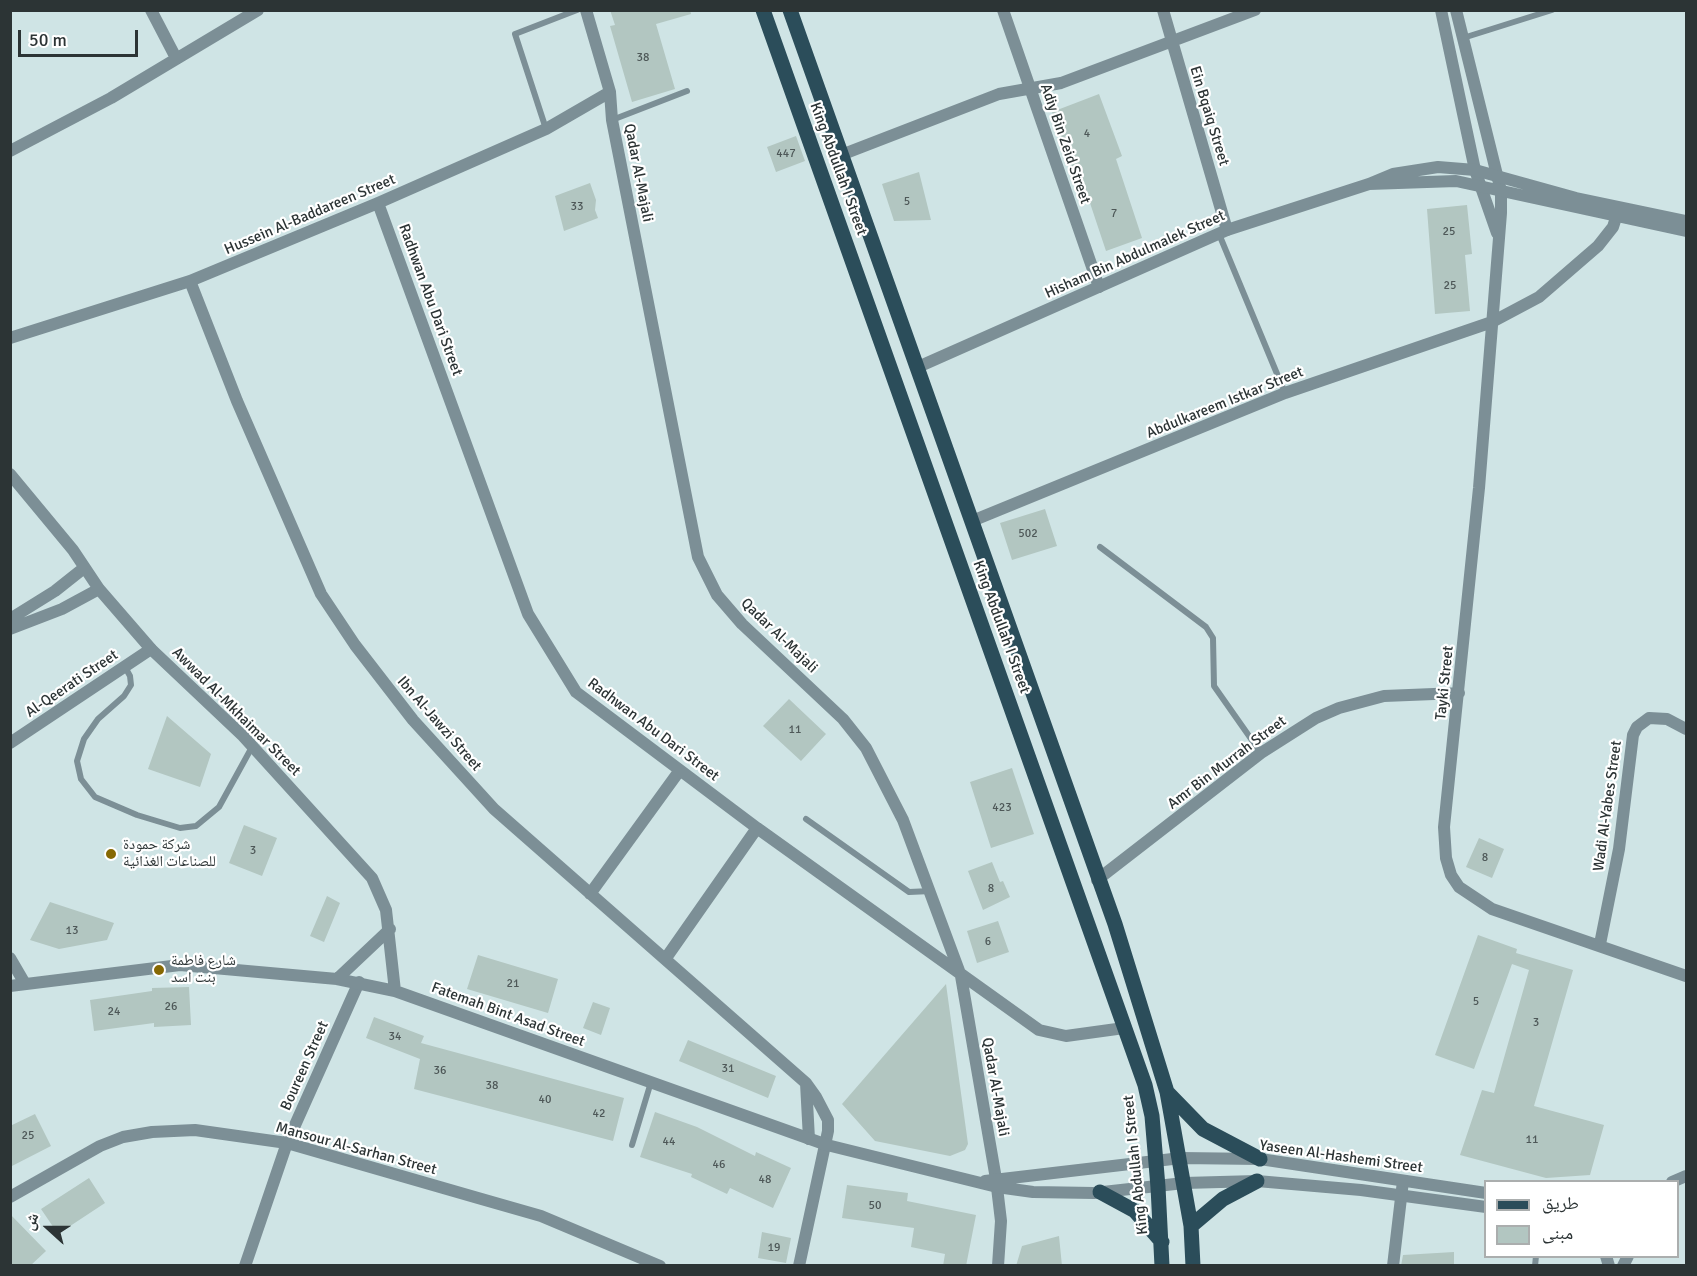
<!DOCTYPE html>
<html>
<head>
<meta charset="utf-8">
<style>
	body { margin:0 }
	#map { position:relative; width:1697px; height:1276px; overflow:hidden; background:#cfe4e5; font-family:Signika,"Noto Naskh Arabic",sans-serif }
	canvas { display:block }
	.frame { position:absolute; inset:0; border:12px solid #2c3435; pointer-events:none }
	.legend { position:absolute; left:1484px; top:1180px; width:195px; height:78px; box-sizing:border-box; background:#fff; border:2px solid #abaeae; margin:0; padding:8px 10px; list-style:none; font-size:18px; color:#2c3435 }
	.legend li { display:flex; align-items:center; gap:12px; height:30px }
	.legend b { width:30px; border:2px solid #abaeae }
	.north { position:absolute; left:18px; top:1198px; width:60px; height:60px; -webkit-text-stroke:4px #fff; paint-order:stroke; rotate:291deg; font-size:16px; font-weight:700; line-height:24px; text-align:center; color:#2c3435 }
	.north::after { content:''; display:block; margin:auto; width:21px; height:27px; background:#2c3435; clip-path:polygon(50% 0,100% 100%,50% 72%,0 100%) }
	.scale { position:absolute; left:18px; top:30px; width:120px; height:27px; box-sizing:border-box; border:3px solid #2c3435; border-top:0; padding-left:8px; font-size:18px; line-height:21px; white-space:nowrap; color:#2c3435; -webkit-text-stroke:4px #fff; paint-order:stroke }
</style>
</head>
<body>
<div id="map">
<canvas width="1697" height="1276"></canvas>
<div class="frame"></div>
<ul class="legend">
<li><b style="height:8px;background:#2b4d5a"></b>طريق</li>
<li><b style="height:16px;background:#b2c6c1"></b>مبنى</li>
</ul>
<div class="north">ش</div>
<div class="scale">50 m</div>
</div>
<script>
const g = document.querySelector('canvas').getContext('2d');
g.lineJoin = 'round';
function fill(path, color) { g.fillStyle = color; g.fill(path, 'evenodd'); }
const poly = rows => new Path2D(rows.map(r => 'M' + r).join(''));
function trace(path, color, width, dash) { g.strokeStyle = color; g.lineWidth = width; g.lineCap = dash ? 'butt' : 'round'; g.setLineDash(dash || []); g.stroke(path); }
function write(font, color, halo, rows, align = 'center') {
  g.font = font + ' Signika,"Noto Naskh Arabic",sans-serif'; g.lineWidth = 4.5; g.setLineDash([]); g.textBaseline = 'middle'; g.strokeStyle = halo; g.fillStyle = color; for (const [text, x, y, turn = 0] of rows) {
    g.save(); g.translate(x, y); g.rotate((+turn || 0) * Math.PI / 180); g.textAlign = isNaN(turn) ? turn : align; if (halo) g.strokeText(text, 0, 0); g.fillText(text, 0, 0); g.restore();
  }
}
fill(poly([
	[610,10,690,10,691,14,656,24,675,89,632,102,610,26,615,25],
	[1099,94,1122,156,1116,159,1142,238,1106,251,1080,173,1075,175,1052,112],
	[796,136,805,161,776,172,767,147],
	[919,172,931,220,894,221,882,184],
	[590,183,596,200,595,210,598,218,564,231,555,196],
	[1467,205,1472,254,1465,255,1470,311,1435,314,1427,209],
	[1045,509,1057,546,1012,560,1000,523],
	[789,699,826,734,801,761,763,726],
	[167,716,211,754,200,787,148,769],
	[1012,768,1034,834,991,848,970,782],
	[244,825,277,838,262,876,229,863],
	[1479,838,1504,849,1492,878,1466,867],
	[992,862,1000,882,1003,881,1010,897,983,910,968,871],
	[327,896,340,903,324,942,310,936],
	[50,902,114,923,107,940,59,949,30,940],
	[998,921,1009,952,977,963,967,931],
	[1478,935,1517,949,1516,953,1573,970,1534,1106,1604,1125,1590,1175,1546,1178,1460,1155,1482,1090,1494,1093,1529,970,1512,964,1474,1069,1435,1055],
	[478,955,558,979,548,1013,467,989],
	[946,984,968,1144,965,1150,950,1156,875,1141,842,1104],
	[189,987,191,1025,154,1027,154,1023,94,1031,90,1000,152,991,152,988],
	[593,1002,610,1008,601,1035,583,1028],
	[374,1017,424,1036,421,1043,624,1098,613,1141,414,1089,420,1059,366,1038],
	[688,1040,776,1076,768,1098,679,1061],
	[655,1112,697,1127,755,1156,756,1152,791,1168,773,1208,730,1188,727,1194,691,1177,692,1174,640,1157],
	[35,1114,51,1146,10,1167,10,1126],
	[89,1178,105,1203,58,1234,41,1209],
	[847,1185,908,1193,907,1201,976,1215,966,1266,943,1266,945,1254,911,1247,914,1228,842,1218],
	[10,1214,46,1251,30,1266,10,1266],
	[762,1232,791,1238,786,1263,758,1258],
	[1059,1236,1062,1266,1016,1266,1022,1246],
	[1454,1252,1454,1266,1401,1266,1403,1255]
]), '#b2c6c1');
trace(poly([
	[1463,38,1552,10],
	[612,120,687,91],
	[546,129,515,34,577,10],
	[1219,234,1285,393],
	[1100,547,1206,627,1213,638,1214,686,1261,753],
	[125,667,130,676,131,685,124,696,98,719,84,739,77,761,81,779,95,797,137,815,180,828,196,826,219,807,252,747],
	[806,819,909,892,931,891],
	[632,1145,651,1082],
	[1535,1266,1536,1256]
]), '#7c8f96', 6);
trace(poly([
	[586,10,610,92,612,120,698,557,717,595,742,624,843,719,866,748,903,820,961,976,996,1179,1001,1221,998,1266],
	[1003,10,1099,287],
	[1163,10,1227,230],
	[1441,10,1475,170,1497,233],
	[1456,10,1501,191,1501,213,1479,488,1444,827,1446,858,1451,875,1459,887,1492,909,1686,976],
	[841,155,999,94,1061,83,1255,10],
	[378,203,528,614,576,692,757,828,1039,1030,1066,1036,1124,1028],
	[190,281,237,401,321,594,355,645,413,720,494,809,806,1083,816,1097,828,1120,828,1131,799,1266],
	[10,338,190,281,378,203,546,129,610,92],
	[972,521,1285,393,1492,322,1539,297,1598,246,1613,227,1619,208],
	[10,743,151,649],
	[1097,880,1261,753,1316,718,1339,708,1384,696,1459,693],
	[590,894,680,770],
	[1600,944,1619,849,1633,735,1637,727,1649,718,1667,719,1686,729],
	[10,958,24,982],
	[666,958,757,828],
	[806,1083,809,1139],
	[10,1197,100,1146,123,1137,152,1132,195,1130,287,1143,478,1198,541,1216,660,1266],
	[245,1266,287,1143,359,982],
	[1393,1266,1403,1181]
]), '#7c8f96', 12);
trace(poly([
	[151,10,176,58],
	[10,151,111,98,258,10],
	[1369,184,1456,181,1686,231],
	[918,367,1227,230,1369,184,1393,174,1438,167,1475,170,1576,198,1686,221],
	[10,474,73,550,99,589,151,649,243,736,372,878,386,910,395,991],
	[10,619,55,591,84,568],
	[10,629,62,609,99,589],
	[337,979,390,929],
	[10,986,180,965,337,979,395,991,827,1145,997,1187,1033,1192,1094,1193,1184,1183,1257,1181,1361,1190,1486,1207],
	[985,1181,1181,1158,1260,1159,1486,1193],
	[1672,1182,1686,1176],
	[1606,1256,1609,1266],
	[1623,1266,1628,1256]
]), '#7c8f96', 12);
trace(poly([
	[763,10,1145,1085,1152,1116,1158,1187,1162,1266],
	[790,10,1115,924,1167,1092,1191,1226,1193,1266],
	[1167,1092,1203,1129,1260,1159],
	[1100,1192,1135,1211,1162,1242],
	[1191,1226,1223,1199,1257,1181]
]), '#2b4d5a', 15);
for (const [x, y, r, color] of [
	[111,854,6,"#866802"],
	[159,970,6,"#866802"]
]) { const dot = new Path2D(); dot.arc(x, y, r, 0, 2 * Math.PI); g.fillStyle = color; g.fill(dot); trace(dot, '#fff', 2); }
write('12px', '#4e5858', null, [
	["38",643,58],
	["4",1087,134],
	["447",786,154],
	["5",907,202],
	["33",577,207],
	["7",1114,214],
	["25",1449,232],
	["25",1450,286],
	["502",1028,534],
	["11",795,730],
	["423",1002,808],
	["3",253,851],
	["8",1485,858],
	["8",991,889],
	["13",72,931],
	["6",988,942],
	["21",513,984],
	["5",1476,1002],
	["26",171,1007],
	["24",114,1012],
	["3",1536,1023],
	["34",395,1037],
	["31",728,1069],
	["36",440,1071],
	["38",492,1086],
	["40",545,1100],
	["42",599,1114],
	["25",28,1136],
	["11",1532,1140],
	["44",669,1142],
	["46",719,1165],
	["48",765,1180],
	["50",875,1206],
	["19",774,1248]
]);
write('15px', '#2c3435', '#fff', [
	["Ein Bqaiq Street",1209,116,73],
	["Adiy Bin Zeid Street",1065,144,71],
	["King Abdullah I Street",838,169,70],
	["Qadar Al-Majali",638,173,79],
	["Hussein Al-Baddareen Street",310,215,-23],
	["Hisham Bin Abdulmalek Street",1135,255,-24],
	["Radhwan Abu Dari Street",430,300,70],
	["Abdulkareem Istkar Street",1225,403,-22],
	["King Abdullah I Street",1001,627,70],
	["Qadar Al-Majali",779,636,44],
	["Tayki Street",1445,683,-84],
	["Al-Qeerati Street",72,684,-34],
	["Awwad Al-Mkhaimar Street",236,712,45],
	["Ibn Al-Jawzi Street",439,724,49],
	["Radhwan Abu Dari Street",653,730,37],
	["Amr Bin Murrah Street",1227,763,-37],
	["Wadi Al-Yabes Street",1608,806,-82],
	["Fatemah Bint Asad Street",508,1015,20],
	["Boureen Street",305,1066,-66],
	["Qadar Al-Majali",995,1087,80],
	["Mansour Al-Sarhan Street",356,1149,15],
	["Yaseen Al-Hashemi Street",1341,1157,8],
	["King Abdullah I Street",1136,1165,-96]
]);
write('15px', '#2c3435', '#fff', [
	["شركة حمودة",123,845],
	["للصناعات الغذائية",123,862],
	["شارع فاطمة",171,961],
	["بنت اسد",171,978]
], 'left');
</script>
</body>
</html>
